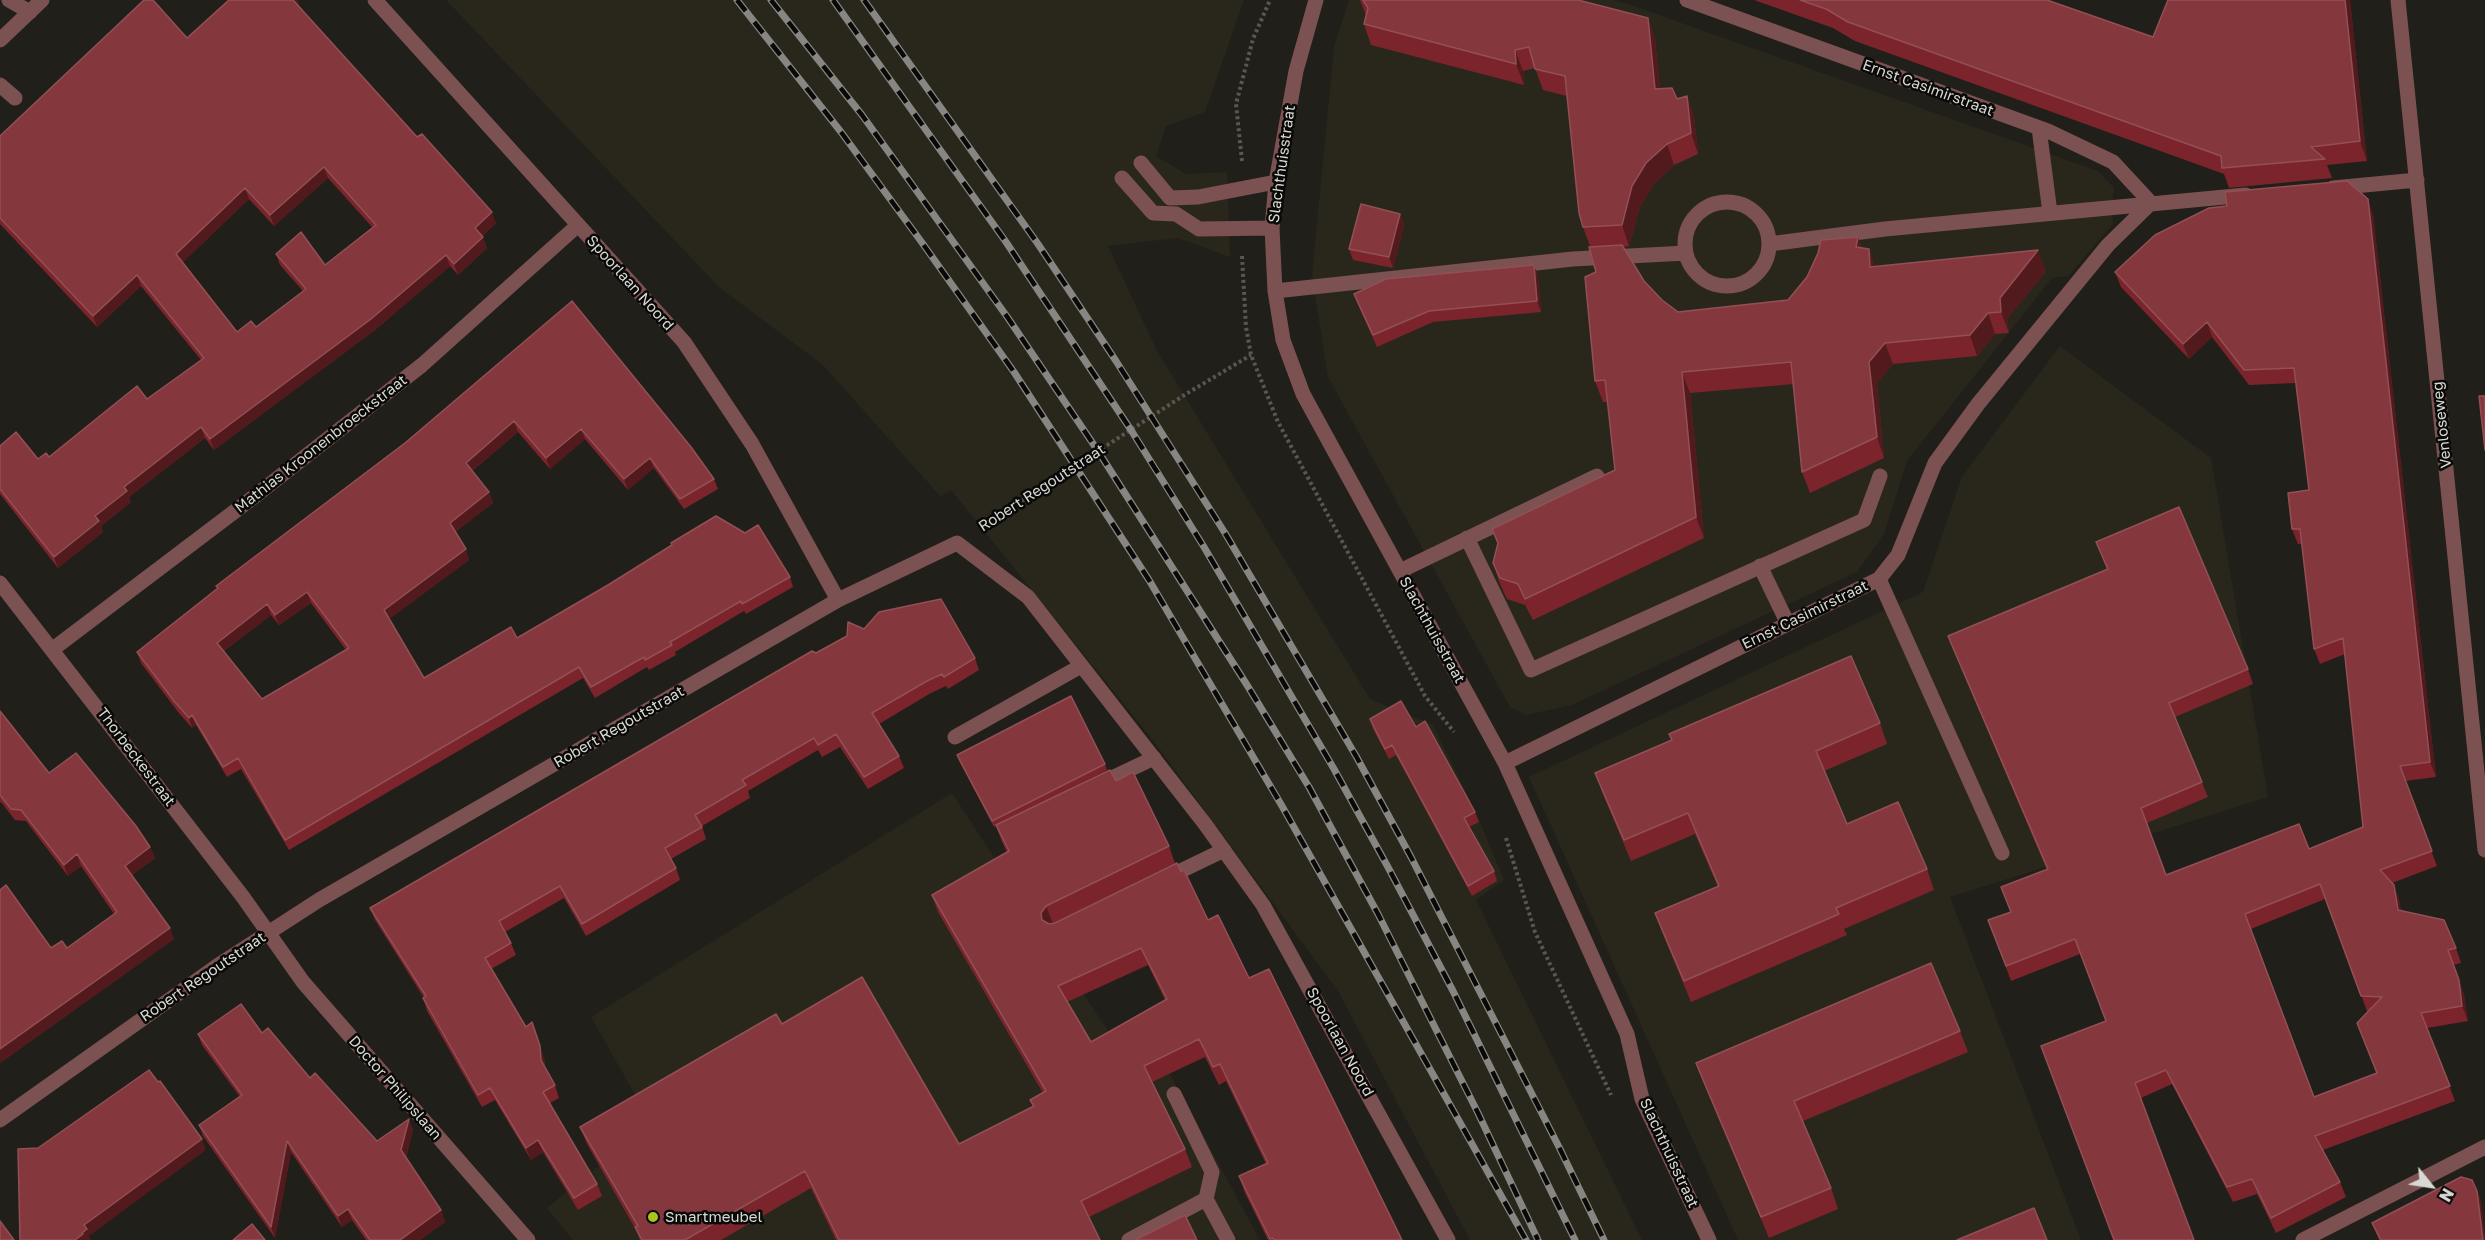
<!DOCTYPE html>
<html>
<head>
<meta charset="utf-8">
<style>
	body { margin:0 }
	#map { position:relative; width:2485px; height:1240px; overflow:hidden; background:#201f1a; font-family:"Golos Text",sans-serif }
	canvas { display:block }
	.north { position:absolute; left:2401px; top:1156px; width:60px; height:60px; -webkit-text-stroke:4px #090907; paint-order:stroke; rotate:120deg; font-size:16px; font-weight:700; line-height:24px; text-align:center; color:#d8d8d4 }
	.north::after { content:''; display:block; margin:auto; width:21px; height:27px; background:#d8d8d4; clip-path:polygon(50% 0,100% 100%,50% 72%,0 100%) }
</style>
</head>
<body>
<div id="map">
<canvas width="2485" height="1240"></canvas>
<div class="north">N</div>
</div>
<script>
const g = document.querySelector('canvas').getContext('2d');
g.lineJoin = 'round';
function fill(path, color) { g.fillStyle = color; g.fill(path, 'evenodd'); }
const poly = rows => new Path2D(rows.map(r => 'M' + r).join(''));
function trace(path, color, width, dash) { g.strokeStyle = color; g.lineWidth = width; g.lineCap = dash ? 'butt' : 'round'; g.setLineDash(dash || []); g.stroke(path); }
function write(font, color, halo, rows, align = 'center') {
  g.font = font + ' "Golos Text",sans-serif'; g.lineWidth = 5; g.setLineDash([]); g.textBaseline = 'middle'; g.strokeStyle = halo; g.fillStyle = color; for (const [text, x, y, turn = 0] of rows) {
    g.save(); g.translate(x, y); g.rotate((+turn || 0) * Math.PI / 180); g.textAlign = isNaN(turn) ? turn : align; if (halo) g.strokeText(text, 0, 0); g.fillText(text, 0, 0); g.restore();
  }
}
fill(poly([
	[446,0,1244,0,1205,112,1166,126,1156,156,1186,174,1227,172,1230,257,1178,238,1108,246,1157,351,1370,699,1433,725,1477,815,1504,880,1476,900,1642,1240,1470,1240,1338,991,1152,739,951,490,940,496,823,365,720,288],
	[1349,0,1612,0,1631,5,2098,171,2114,188,2112,207,2113,224,2068,276,2052,278,1907,461,1884,534,1857,572,1572,705,1526,715,1510,707,1328,377,1312,276,1334,47],
	[2060,346,2211,458,2268,797,1950,897,2081,1240,1738,1240,1529,777,1923,592,1962,477],
	[952,793,1119,1048,1144,1026,1260,1240,573,1240,547,1208,651,1123,591,1017]
]), '#29271c');
trace(poly([
	[1242,161,1236,104,1253,39,1270,0],
	[1242,256,1246,327,1251,355,1278,422,1425,696,1454,732],
	[981,527,1186,394,1251,355],
	[1506,838,1535,932,1611,1095]
]), '#585753', 4, [3, 3]);
trace(poly([
	[9,0,30,12],
	[375,0,684,342,752,444,838,600],
	[1316,0,1296,71,1276,182,1272,228,1275,291,1283,340,1303,394,1505,763,1627,1034,1642,1099,1709,1240],
	[1687,0,2048,131,2113,162,2151,203],
	[2398,0,2485,850],
	[0,40,42,0],
	[0,85,15,98],
	[2039,128,2050,213],
	[1141,163,1170,198,1198,197,1276,182],
	[1122,178,1153,213,1176,214,1199,229,1272,228],
	[2333,188,2417,180],
	'1685 244a42 42 0 1 1 84 0a42 42 0 1 1-84 0Z',
	[1769,244,1885,229,2246,195],
	[1275,291,1573,259,1686,253],
	[1467,538,1531,670,1864,520,1880,476],
	[1760,566,1788,624],
	[1400,571,1597,476],
	[1879,579,2002,853],
	[0,583,243,897,303,982,528,1240],
	[53,649,255,496,422,365,577,226],
	[955,737,1081,666],
	[1505,763,1879,579,1898,555,1935,463,1978,404,2108,245,2151,203],
	[1097,785,1154,758],
	[1164,879,1224,850],
	[1174,1094,1212,1172,1206,1199],
	[0,1120,217,966,319,900,838,600,957,543,1028,597,1205,824,1263,905,1448,1240],
	[1129,1240,1206,1199,1228,1240],
	[2303,1240,2485,1147]
]), '#7c5152', 15);
const rail = poly([
	[737,0,841,132,923,244,1014,372,1149,580,1282,806,1526,1240],
	[771,0,862,115,1008,318,1098,451,1247,685,1309,787,1378,914,1478,1113,1538,1240],
	[833,0,1006,242,1131,430,1204,547,1334,769,1389,869,1453,991,1575,1240],
	[864,0,1038,244,1116,361,1225,533,1356,756,1411,857,1560,1149,1604,1240]
]);
trace(rail, '#878682', 7);
trace(rail, '#090907', 4.5, [14]);
fill(poly([
	[228,0,297,0,299,4,298,5,496,223,482,236,487,248,458,275,450,266,375,330,214,450,205,438,129,497,131,502,101,526,103,532,58,568,0,494,0,446,38,459,49,457,147,399,201,360,141,286,97,327,0,224,0,136,187,38],
	[328,178,373,228,325,265,276,254,280,265,303,291,256,327,237,332,183,262,249,199,274,226],
	[1360,0,1578,0,1648,18,1655,39,1660,89,1677,99,1687,96,1694,117,1698,154,1674,165,1654,184,1640,207,1629,246,1623,247,1644,281,1662,300,1678,312,1788,300,1858,237,1862,248,1869,249,1875,267,2046,271,2007,319,2009,333,1995,334,1977,356,1893,364,1877,383,1884,458,1810,493,1802,472,1794,384,1690,393,1704,538,1533,620,1525,605,1507,599,1500,584,1493,563,1498,545,1492,529,1615,470,1608,402,1603,402,1595,381,1596,272,1590,246,1583,227,1567,96,1543,90,1535,68,1523,71,1524,85,1371,45,1364,24,1366,15],
	[1754,0,2047,0,2153,37,2350,0,2367,161,2327,165,2332,178,2229,188,2224,174,1855,41,1833,28],
	[1400,214,1404,225,1393,268,1353,260,1349,249],
	[2373,214,2436,777,2405,781,2437,866,2392,883,2399,900,2401,911,2456,948,2461,963,2453,965,2464,995,2468,1021,2427,1028,2455,1101,2323,1150,2340,1182,2346,1197,2276,1233,2257,1194,2233,1202,2172,1084,2141,1098,2106,1021,2080,954,2011,981,1988,920,2011,912,2047,870,1954,651,1948,636,2107,570,2096,542,2248,669,2253,684,2175,717,2208,797,2147,823,2166,875,2309,849,2363,827,2345,654,2320,664,2314,649,2302,544,2298,544,2292,529,2309,490,2296,383,2249,385,2212,337,2189,359,2121,287,2115,272],
	[2325,899,2367,1011,2369,1011,2377,1073,2314,1097,2251,929],
	[1534,265,1538,277,1541,312,1433,322,1377,347,1358,305,1354,294],
	[572,301,714,479,718,489,684,509,654,468,628,490,585,439,550,469,518,432,472,471,489,492,493,503,455,532,469,560,389,619,424,678,517,638,790,577,793,587,746,614,744,611,675,652,676,655,649,670,647,667,595,698,583,678,289,850,241,769,227,777,196,725,192,728,178,712,141,663,137,652,217,589,216,586,405,443],
	[311,603,346,650,262,699,224,651,271,615,279,625],
	[864,629,975,658,979,670,948,689,946,686,931,693,879,724,899,756,904,768,868,789,840,747,822,757,818,750,748,791,750,798,702,826,706,839,671,859,676,868,680,880,586,936,564,898,505,932,511,943,516,955,491,969,544,1058,545,1067,555,1085,559,1098,550,1103,597,1184,602,1196,578,1210,543,1152,531,1160,495,1100,482,1107,427,1011,423,998,424,998,375,920,370,908,816,653],
	[0,711,49,773,150,847,155,858,132,875,174,939,0,1063,51,948,67,948,114,914,81,866,68,876,26,821,15,820,1,802,0,803],
	[1370,719,1416,727,1475,812,1479,822,1469,827,1494,871,1497,881,1472,896,1396,755,1389,759,1373,729],
	[1880,723,1887,744,1824,771,1847,824,1927,869,1934,890,1844,929,1847,935,1691,1002,1663,934,1655,913,1718,887,1695,834,1631,861,1603,794,1595,773,1671,740,1669,734],
	[957,755,1105,764,1107,770,1026,811,1116,781,1169,846,1175,863,1052,924,1208,920,1249,978,1402,1240,1268,1240,1245,1193,1239,1176,1266,1164,1226,1081,1219,1085,1205,1057,1152,1082,1185,1149,1192,1167,1089,1217,1100,1240,836,1240,811,1188,721,1240,640,1240,636,1230,587,1144,580,1127,782,1024,959,1144,1033,1107,1030,1100,1043,1093,938,912,932,895,1007,852,1002,842,996,826,994,827,959,761],
	[1148,965,1165,1000,1091,1042,1067,1002],
	[1960,1031,1968,1052,1803,1121,1831,1188,1838,1209,1769,1238,1704,1084,1696,1063],
	[262,1033,377,1141,409,1119,413,1130,406,1158,441,1210,445,1222,420,1240,366,1240,352,1220,342,1227,291,1152,275,1238,203,1136,199,1125,240,1097,202,1045,198,1034],
	[2477,1191,2481,1202,2485,1240,2379,1240,2372,1223]
]), '#7b242c');
fill(poly([
	[291,0,297,0,299,4,294,8],
	[2345,0,2350,0,2367,161,2360,141],
	[1648,18,1655,39,1662,110,1655,89],
	[1515,50,1523,71,1524,85,1516,64],
	[1687,96,1694,117,1698,154,1691,133],
	[1667,144,1674,165,1654,184,1640,207,1629,246,1622,225,1632,186,1646,163],
	[324,167,328,178,274,226,270,215],
	[245,188,249,199,180,265,176,254],
	[2368,199,2373,214,2436,777,2430,762],
	[492,212,496,223,479,238,475,228],
	[1400,214,1404,225,1393,268,1389,257],
	[483,237,487,248,458,275,454,264],
	[1858,237,1865,258,1856,247],
	[1869,249,1876,270,1870,267],
	[2038,250,2046,271,2007,319,2009,333,2001,312,2000,298],
	[446,255,450,266,375,330,214,450,210,439],
	[1534,265,1538,277,1541,312,1537,301],
	[137,275,141,286,97,327,93,316],
	[1988,313,1995,334,1977,356,1970,335],
	[2207,322,2212,337,2189,359,2183,344],
	[1885,343,1893,364,1877,383,1884,458,1877,437,1869,362],
	[1682,372,1690,393,1704,538,1696,517],
	[514,421,518,432,469,473,466,463],
	[201,427,205,438,129,497,131,502,101,526,103,532,58,568,54,557,124,487],
	[581,429,585,439,550,469,546,458],
	[650,458,654,468,628,490,624,479],
	[489,492,493,503,454,533,450,523],
	[466,549,469,560,388,620,384,610],
	[307,592,311,603,279,625,275,615],
	[267,604,271,615,221,653,217,643],
	[192,715,196,725,192,728,189,718],
	[150,847,155,858,129,877,125,866],
	[77,854,81,866,68,876,64,865],
	[2394,885,2399,900,2403,925,2398,910],
	[1046,906,1053,923,1047,931,1042,920,1041,913],
	[170,928,174,939,0,1063,0,1049],
	[2459,980,2464,995,2468,1021,2462,1006],
	[532,1022,544,1058,545,1072,541,1060],
	[409,1119,413,1130,405,1161,401,1150],
	[202,1139,206,1150,89,1236,91,1240,75,1240,84,1225],
	[538,1140,543,1152,531,1160,526,1148],
	[287,1141,291,1152,275,1238,271,1227],
	[2477,1191,2481,1202,2485,1240,2483,1240],
	[348,1209,352,1220,342,1227,338,1216],
	[441,1210,445,1222,420,1240,400,1240]
]), '#521a1d');
const building = poly([
	[144,0,153,0,187,38,229,0,293,0,417,137,422,134,492,212,475,228,483,237,454,264,446,255,371,319,210,439,201,427,124,487,127,491,95,516,99,521,54,557,0,489,0,446,16,432,38,459,46,453,49,457,137,386,147,399,204,358,137,275,93,316,0,218,0,136,144,0],
	[324,167,376,225,325,265,301,232,276,254,306,289,256,327,251,321,237,332,176,254,245,188,270,215,324,167],
	[1363,0,1578,0,1648,18,1655,89,1672,88,1677,99,1687,96,1691,133,1667,144,1646,163,1632,186,1622,225,1583,227,1579,213,1565,76,1535,69,1529,47,1515,50,1516,64,1364,24,1368,8,1363,0],
	[1800,0,2047,0,2153,37,2168,0,2345,0,2360,141,2311,147,2325,159,2222,168,2221,156,1848,22,1826,9,1800,0],
	[2347,181,2368,199,2430,762,2400,766,2432,851,2380,870,2394,885,2398,910,2444,920,2456,948,2448,950,2459,980,2462,1006,2421,1013,2450,1086,2315,1136,2340,1182,2271,1218,2252,1179,2227,1187,2166,1070,2135,1083,2194,1240,2114,1240,2041,1046,2106,1021,2075,939,2006,966,1988,920,2011,912,2001,887,2048,869,1948,636,2108,569,2096,542,2179,507,2248,669,2169,703,2202,782,2141,808,2166,875,2299,824,2309,849,2363,827,2343,638,2314,649,2300,529,2292,529,2288,493,2309,490,2294,368,2244,370,2207,322,2183,344,2115,272,2155,235,2209,208,2227,206,2225,192,2347,181],
	[2320,884,2361,996,2382,997,2357,1023,2377,1073,2314,1097,2245,914,2320,884],
	[1361,204,1400,214,1389,257,1349,249,1361,204],
	[1858,237,1856,247,1869,249,1870,267,2038,250,2000,298,2001,312,1988,313,1970,335,1885,343,1869,362,1877,437,1802,472,1791,362,1682,372,1696,517,1525,599,1518,584,1500,578,1493,563,1498,543,1492,529,1615,470,1605,380,1595,381,1585,277,1596,272,1589,247,1622,245,1644,281,1662,300,1678,312,1788,300,1807,277,1818,253,1821,240,1858,237],
	[1534,265,1537,301,1429,311,1373,335,1354,294,1386,279,1534,265],
	[572,301,691,447,714,479,680,499,650,458,624,479,581,429,546,458,514,421,466,463,489,492,450,523,466,549,384,610,424,678,511,627,517,638,608,585,672,545,671,543,716,516,745,533,758,525,790,577,742,604,741,601,670,642,672,645,645,660,644,657,591,687,579,667,285,840,238,758,223,767,192,715,189,718,174,701,137,652,218,588,216,586,405,443,572,301],
	[307,592,349,648,262,699,217,643,267,604,275,615,307,592],
	[2479,396,2485,396,2485,450,2479,396],
	[941,599,975,658,944,677,942,674,927,681,872,713,899,756,864,777,836,734,818,745,814,738,742,780,746,785,695,815,702,827,665,848,676,868,582,924,560,886,499,921,511,943,485,958,526,1027,532,1022,540,1046,541,1060,555,1085,543,1092,597,1184,574,1198,538,1140,526,1148,490,1088,478,1095,423,998,426,996,370,908,812,651,816,653,847,636,848,622,864,629,879,612,941,599],
	[1851,656,1880,723,1816,751,1847,824,1898,802,1927,869,1836,908,1839,914,1684,981,1655,913,1719,886,1688,813,1624,840,1595,773,1672,740,1669,734,1851,656],
	[1071,696,1105,764,992,821,957,755,1071,696],
	[1401,701,1416,727,1425,721,1475,812,1464,818,1494,871,1468,886,1392,745,1385,749,1370,719,1401,701],
	[0,711,49,773,76,753,136,826,150,847,125,866,170,928,0,1049,0,890,6,885,51,948,62,941,67,948,117,912,77,854,64,865,21,810,11,809,0,795,0,711],
	[1110,770,1116,781,1133,772,1169,846,1046,906,1041,913,1042,920,1049,924,1055,923,1177,863,1181,872,1184,870,1208,920,1218,915,1249,978,1269,969,1402,1240,1274,1240,1273,1238,1270,1239,1239,1176,1268,1163,1220,1064,1213,1067,1199,1039,1144,1066,1185,1149,1081,1201,1100,1240,839,1240,805,1171,685,1240,642,1240,635,1227,638,1226,580,1127,776,1014,782,1024,862,977,959,1144,1034,1106,1030,1100,1046,1091,932,895,1009,851,996,825,1110,770],
	[1141,948,1167,999,1091,1042,1058,986,1141,948],
	[1931,963,1960,1031,1794,1101,1831,1188,1761,1217,1696,1063,1931,963],
	[241,1004,262,1033,268,1028,310,1078,315,1073,377,1141,409,1119,401,1150,441,1210,400,1240,370,1240,348,1209,338,1216,287,1141,271,1227,199,1125,242,1095,198,1034,241,1004],
	[149,1070,158,1082,160,1081,202,1139,84,1225,87,1229,82,1233,83,1234,75,1240,20,1240,18,1149,38,1148,149,1070],
	[2461,1177,2472,1180,2477,1191,2483,1240,2381,1240,2372,1223,2461,1177],
	[2034,1208,2047,1240,1957,1240,2034,1208],
	[1185,1215,1197,1240,1135,1240,1185,1215],
	[0,1221,14,1240,0,1240,0,1221],
	[252,1224,265,1240,233,1240,252,1224]
]);
fill(building, '#85373e');
trace(building, '#925055', 1.5);
for (const [x, y, r, color] of [
	[653,1217,6,"#a9c71a"]
]) { const dot = new Path2D(); dot.arc(x, y, r, 0, 2 * Math.PI); g.fillStyle = color; g.fill(dot); trace(dot, '#090907', 2); }
write('15px', '#d8d8d4', '#090907', [
	["Ernst Casimirstraat",1928,88,20],
	["Slachthuisstraat",1282,164,-82],
	["Spoorlaan Noord",630,283,48],
	["Venloseweg",2442,425,-96],
	["Mathias Kroonenbroeckstraat",321,444,-38],
	["Robert Regoutstraat",1042,488,-33],
	["Ernst Casimirstraat",1805,615,-26],
	["Slachthuisstraat",1432,630,61],
	["Robert Regoutstraat",619,727,-30],
	["Thorbeckestraat",136,757,53],
	["Robert Regoutstraat",203,977,-34],
	["Spoorlaan Noord",1340,1042,61],
	["Doctor Philipslaan",395,1088,49],
	["Slachthuisstraat",1669,1153,65]
]);
write('15px', '#d8d8d4', '#090907', [
	["Smartmeubel",665,1217]
], 'left');
</script>
</body>
</html>
